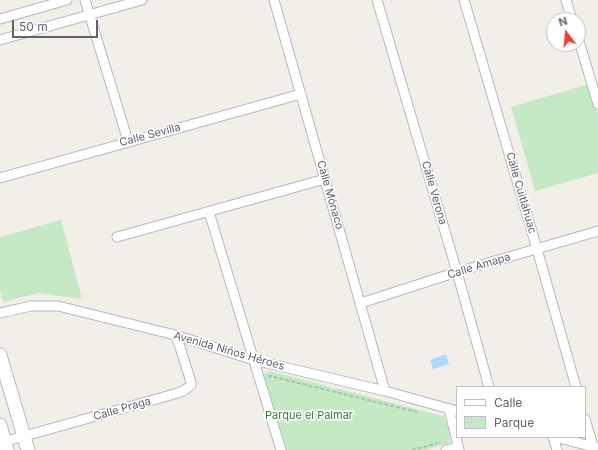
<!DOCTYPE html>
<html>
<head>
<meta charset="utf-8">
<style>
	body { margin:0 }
	#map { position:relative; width:598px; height:450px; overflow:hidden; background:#f1efe8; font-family:Inter,sans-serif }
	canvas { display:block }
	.legend { position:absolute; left:456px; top:386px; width:130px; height:52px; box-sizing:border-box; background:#fff; border:1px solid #bfc1c3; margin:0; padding:5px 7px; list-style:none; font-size:12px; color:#5f6368 }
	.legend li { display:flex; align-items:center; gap:8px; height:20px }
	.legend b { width:20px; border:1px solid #bfc1c3 }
	.north { position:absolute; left:546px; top:12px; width:40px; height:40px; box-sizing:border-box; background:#fff; border:1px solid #bfc1c3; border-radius:50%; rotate:344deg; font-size:11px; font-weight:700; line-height:16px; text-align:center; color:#5f6368 }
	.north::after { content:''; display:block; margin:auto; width:14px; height:18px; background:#ea4335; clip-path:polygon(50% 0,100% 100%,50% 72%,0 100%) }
	.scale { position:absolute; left:12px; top:20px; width:86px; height:18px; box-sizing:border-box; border:2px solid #5f6368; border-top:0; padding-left:5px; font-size:12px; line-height:14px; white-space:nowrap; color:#5f6368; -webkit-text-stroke:3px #fff; paint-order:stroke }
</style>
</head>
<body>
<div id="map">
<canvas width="598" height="450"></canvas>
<ul class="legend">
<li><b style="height:5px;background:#fff"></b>Calle</li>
<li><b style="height:11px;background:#c5e8c5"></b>Parque</li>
</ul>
<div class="north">N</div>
<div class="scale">50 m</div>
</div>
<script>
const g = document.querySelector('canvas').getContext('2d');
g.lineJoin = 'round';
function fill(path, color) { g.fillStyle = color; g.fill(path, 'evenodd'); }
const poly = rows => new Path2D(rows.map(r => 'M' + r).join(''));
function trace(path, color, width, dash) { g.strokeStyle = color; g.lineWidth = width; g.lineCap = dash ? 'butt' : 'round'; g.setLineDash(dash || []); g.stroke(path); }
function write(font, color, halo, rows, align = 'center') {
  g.font = font + ' Inter,sans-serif'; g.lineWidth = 3.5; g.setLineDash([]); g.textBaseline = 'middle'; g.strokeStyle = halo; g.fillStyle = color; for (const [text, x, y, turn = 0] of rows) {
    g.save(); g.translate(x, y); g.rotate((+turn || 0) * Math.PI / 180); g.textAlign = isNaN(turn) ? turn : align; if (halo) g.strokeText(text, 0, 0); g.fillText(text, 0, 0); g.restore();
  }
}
fill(poly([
	[589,84,598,114,598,173,535,191,511,107],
	[61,220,82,299,39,293,3,302,0,290,0,237],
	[270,371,443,416,445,418,451,438,450,441,449,443,425,450,284,450,262,378,264,374]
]), '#c5e8c5');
fill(poly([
	[446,354,449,364,433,369,430,360]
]), '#aadaff');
const minor = poly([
	[85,0,128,141],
	[274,0,385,391],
	[377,0,457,272,489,387],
	[464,0,537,249,576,387],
	[566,0,572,20],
	[0,19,67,0],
	[578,38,598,104],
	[0,40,142,0],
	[0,178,301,94],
	[209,212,281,450],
	[117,237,325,179],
	[361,303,457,272,598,231],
	[0,313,31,306,58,306,175,335,254,360,385,391,457,411],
	[449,409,459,450],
	[585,419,593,446],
	[553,437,557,450],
	[555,437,598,448],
	[0,443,178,393,185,390,191,385,191,382,180,347,175,335],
	[446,450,458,447]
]);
const secondary = poly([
	[0,355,28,450],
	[0,425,7,450]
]);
trace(minor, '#b5b8bc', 11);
trace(secondary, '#b6babf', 15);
trace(poly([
	[268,377,270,376,417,412],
	[412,450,438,443]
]), '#9cc7a9', 2, [4, 2]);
trace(minor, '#fff', 9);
trace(secondary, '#fff', 13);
write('11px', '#5f6368', '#fff', [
	["Calle Sevilla",150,135,-15],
	["Calle Verona",434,193,74],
	["Calle Cuitláhuac",521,193,74],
	["Calle Mónaco",330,195,74],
	["Calle Amapa",479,266,-17],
	["Avenida Niños Héroes",229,351,16],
	["Calle Praga",122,409,-16]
]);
write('11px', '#348238', '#fff', [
	["Parque el Palmar",309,416]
]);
</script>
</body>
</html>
